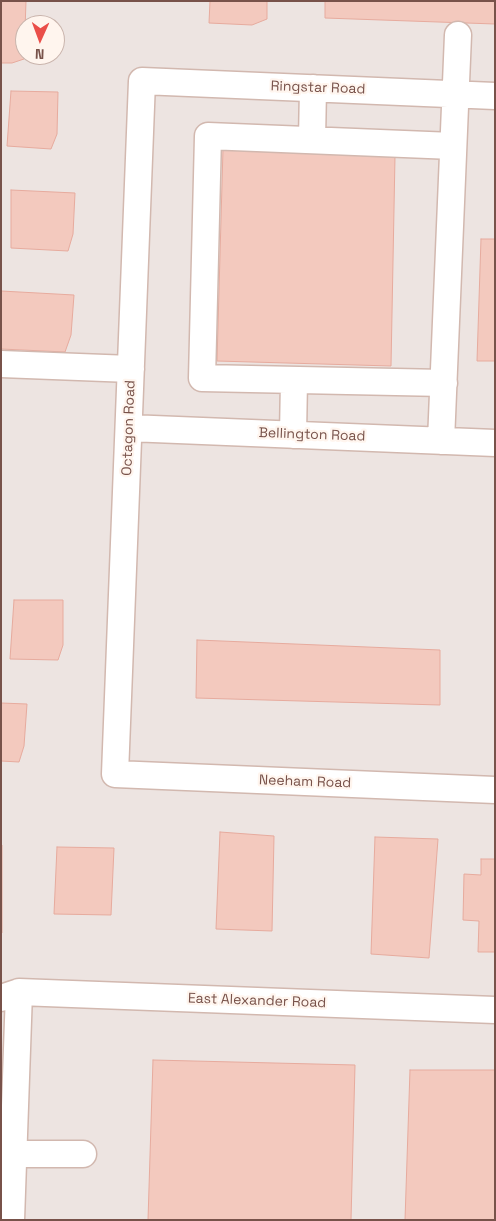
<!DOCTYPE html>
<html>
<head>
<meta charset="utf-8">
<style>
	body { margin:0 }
	#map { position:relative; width:496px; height:1221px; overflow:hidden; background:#fdf0e7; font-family:"Space Grotesk",sans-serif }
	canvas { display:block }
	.frame { position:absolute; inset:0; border:2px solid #78524a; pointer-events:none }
	.north { position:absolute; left:15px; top:15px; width:50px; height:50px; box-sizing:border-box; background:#fff5ee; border:1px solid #c9b4ac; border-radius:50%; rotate:182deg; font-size:14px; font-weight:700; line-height:20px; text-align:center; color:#78524a }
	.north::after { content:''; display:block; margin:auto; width:18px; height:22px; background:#ea4e49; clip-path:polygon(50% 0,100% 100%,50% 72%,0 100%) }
</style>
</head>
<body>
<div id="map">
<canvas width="496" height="1221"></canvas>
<div class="frame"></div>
<div class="north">N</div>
</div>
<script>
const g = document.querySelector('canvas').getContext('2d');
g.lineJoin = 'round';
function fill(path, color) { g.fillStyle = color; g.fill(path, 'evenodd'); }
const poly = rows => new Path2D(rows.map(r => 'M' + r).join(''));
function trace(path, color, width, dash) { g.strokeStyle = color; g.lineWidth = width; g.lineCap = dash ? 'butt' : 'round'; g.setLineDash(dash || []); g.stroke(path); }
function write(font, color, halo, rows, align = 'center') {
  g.font = font + ' "Space Grotesk",sans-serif'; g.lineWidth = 4.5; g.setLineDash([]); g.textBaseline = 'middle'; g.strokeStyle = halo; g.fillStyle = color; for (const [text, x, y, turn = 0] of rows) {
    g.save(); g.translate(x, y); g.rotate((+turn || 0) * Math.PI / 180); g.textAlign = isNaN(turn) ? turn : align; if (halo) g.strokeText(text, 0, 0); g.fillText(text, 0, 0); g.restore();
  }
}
fill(poly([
	[1,1,495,1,495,1220,1,1220],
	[25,25,55,25,55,55,25,55]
]), '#ede4e1');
const building = poly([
	[1,1,26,1,24,59,12,63,1,63,1,1],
	[210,1,267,1,267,19,252,25,209,23,210,1],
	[325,1,495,1,495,24,325,18,325,1],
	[11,91,58,92,57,134,51,149,7,146,11,91],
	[223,149,395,156,391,366,217,361,223,149],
	[11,190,75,193,73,234,68,251,11,248,11,190],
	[481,239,495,239,495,361,477,361,481,239],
	[1,291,74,295,71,335,65,352,1,349,1,291],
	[14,600,63,600,63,645,58,660,10,659,14,600],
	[197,640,440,650,440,705,196,698,197,640],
	[1,703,27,704,24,746,19,762,1,761,1,703],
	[220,832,274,836,272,931,216,929,220,832],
	[375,837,438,839,429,958,371,954,375,837],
	[1,845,2,845,2,933,1,933,1,845],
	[57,847,114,848,111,915,54,914,57,847],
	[481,859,495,859,495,952,478,952,479,921,463,920,464,874,481,875,481,859],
	[153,1060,355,1065,351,1220,148,1220,153,1060],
	[410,1070,495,1070,495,1220,405,1220,410,1070]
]);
fill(building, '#f3c9be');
trace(building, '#e7ab9e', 1);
const minor = poly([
	[495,96,142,81,115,774,495,790],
	[312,140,313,88],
	[1,364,131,369],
	[444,383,202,378,208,136,453,146],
	[129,428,495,443],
	[293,435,294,380],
	[441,441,458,35],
	[1,998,19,992,495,1010],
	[1,1154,83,1154],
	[11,1220,19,992]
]);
trace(minor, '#d2b8af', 29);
trace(minor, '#fff', 26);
write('14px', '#78524a', '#fff5ee', [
	["Ringstar Road",318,88,2],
	["Octagon Road",129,428,-88],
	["Bellington Road",312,435,2],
	["Neeham Road",305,782,2],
	["East Alexander Road",257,1001,2]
]);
</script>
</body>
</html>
